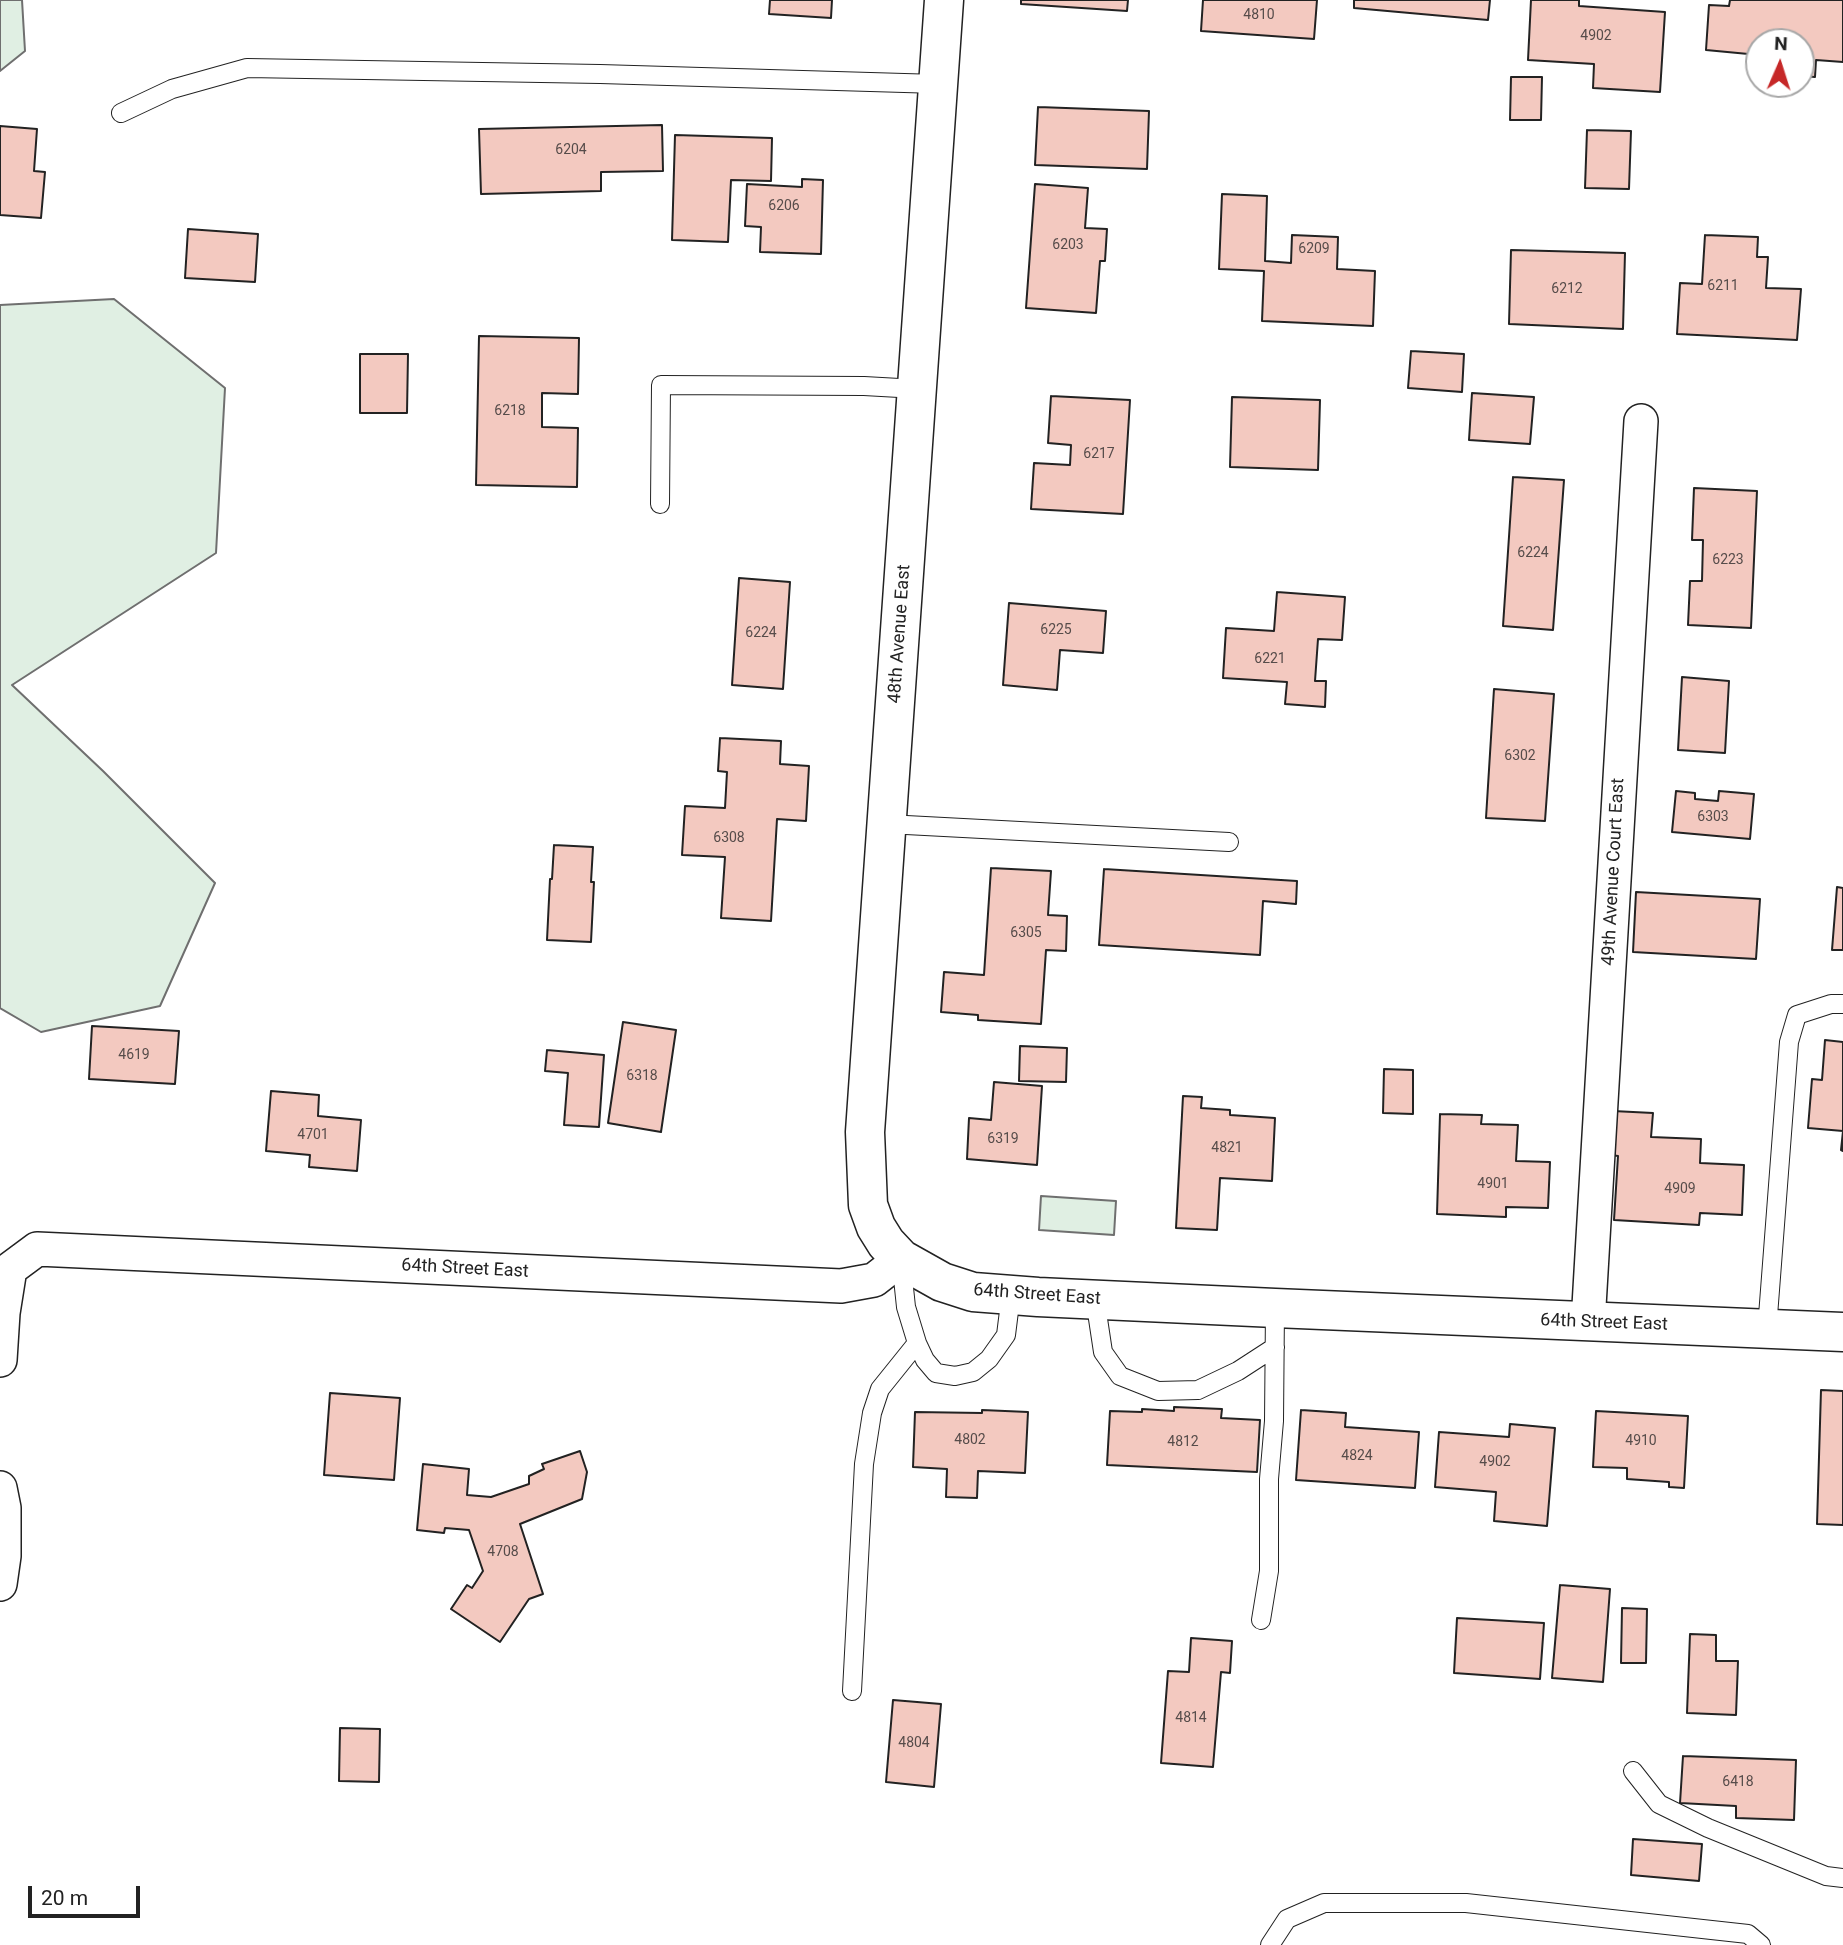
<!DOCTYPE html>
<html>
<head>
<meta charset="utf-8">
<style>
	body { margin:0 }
	#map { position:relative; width:1843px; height:1945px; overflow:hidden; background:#fff; font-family:Roboto,sans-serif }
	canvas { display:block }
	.north { position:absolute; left:1745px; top:28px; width:70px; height:70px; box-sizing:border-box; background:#fff; border:2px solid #a7a7a7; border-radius:50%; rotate:3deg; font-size:19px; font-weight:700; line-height:28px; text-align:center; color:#222 }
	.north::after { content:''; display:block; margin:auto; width:24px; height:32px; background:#c62828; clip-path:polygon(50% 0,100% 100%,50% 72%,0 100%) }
	.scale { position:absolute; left:28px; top:1886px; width:112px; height:32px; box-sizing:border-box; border:4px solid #222; border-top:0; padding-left:9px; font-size:21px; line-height:24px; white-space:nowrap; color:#222; -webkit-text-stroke:5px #fff; paint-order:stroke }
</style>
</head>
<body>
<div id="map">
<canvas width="1843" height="1945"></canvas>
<div class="north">N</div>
<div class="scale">20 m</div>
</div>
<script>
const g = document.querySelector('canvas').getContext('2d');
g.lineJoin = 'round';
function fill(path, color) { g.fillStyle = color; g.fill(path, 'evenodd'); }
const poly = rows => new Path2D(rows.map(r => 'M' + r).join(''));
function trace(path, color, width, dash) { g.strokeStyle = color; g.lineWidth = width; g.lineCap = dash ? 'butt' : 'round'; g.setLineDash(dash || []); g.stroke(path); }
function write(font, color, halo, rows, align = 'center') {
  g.font = font + ' Roboto,sans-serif'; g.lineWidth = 5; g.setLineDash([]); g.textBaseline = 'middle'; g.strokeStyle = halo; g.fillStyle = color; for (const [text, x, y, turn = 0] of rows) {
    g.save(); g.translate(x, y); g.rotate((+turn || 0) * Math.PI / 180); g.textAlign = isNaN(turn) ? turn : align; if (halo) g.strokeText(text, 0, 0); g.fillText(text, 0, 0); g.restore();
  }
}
const green = poly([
	[0,0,22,0,25,51,0,71,0,0],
	[114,299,225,388,216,553,12,685,103,771,215,883,160,1006,41,1032,0,1008,0,305,114,299],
	[1041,1196,1116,1201,1114,1235,1039,1230,1041,1196]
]);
fill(green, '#e0efe3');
trace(green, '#6f6f6f', 2);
const building = poly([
	[770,0,832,0,831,18,769,14,770,0],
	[1021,0,1128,0,1127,11,1021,4,1021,0],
	[1203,0,1317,0,1314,39,1201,31,1203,0],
	[1354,0,1490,0,1488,20,1354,8,1354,0],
	[1531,0,1579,0,1579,6,1665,12,1660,92,1593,88,1594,64,1528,60,1531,0],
	[1730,0,1843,0,1843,62,1816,60,1815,77,1801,76,1801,42,1759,42,1759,55,1706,50,1709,5,1729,6,1730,0],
	[1511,77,1542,77,1541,120,1510,120,1511,77],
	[1038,107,1149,111,1147,169,1035,165,1038,107],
	[662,125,663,171,601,172,601,191,481,194,479,129,662,125],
	[0,126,37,129,34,171,45,172,41,218,0,215,0,126],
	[1587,130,1631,131,1629,189,1585,188,1587,130],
	[675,135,772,138,771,181,731,180,728,242,672,240,675,135],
	[802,179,823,180,821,254,760,252,761,227,745,226,747,184,802,187,802,179],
	[1035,184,1088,188,1085,228,1107,229,1105,261,1100,261,1096,313,1026,308,1035,184],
	[1222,194,1267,196,1265,261,1291,263,1292,235,1338,237,1337,269,1375,271,1373,326,1262,321,1264,271,1219,269,1222,194],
	[188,229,258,234,255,282,185,278,188,229],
	[1705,235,1758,237,1757,257,1768,257,1766,288,1801,289,1797,340,1677,334,1680,283,1702,284,1705,235],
	[1511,250,1625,253,1623,329,1509,324,1511,250],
	[479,336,579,338,578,394,542,393,542,427,578,428,577,487,476,485,479,336],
	[1411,351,1464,354,1462,392,1408,388,1411,351],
	[360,354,408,354,407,413,360,413,360,354],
	[1472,393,1534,397,1530,444,1469,440,1472,393],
	[1051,396,1130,400,1123,514,1031,509,1034,463,1070,465,1071,445,1048,443,1051,396],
	[1232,397,1320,400,1318,470,1230,467,1232,397],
	[1513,477,1564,480,1553,630,1503,626,1513,477],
	[1694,488,1757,491,1751,628,1688,625,1690,581,1702,581,1703,540,1692,540,1694,488],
	[739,578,790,582,783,689,732,685,739,578],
	[1277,592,1345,597,1342,640,1318,639,1315,681,1326,681,1325,707,1285,704,1287,682,1223,678,1226,628,1274,631,1277,592],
	[1009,603,1106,611,1103,653,1060,650,1057,690,1003,685,1009,603],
	[1682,677,1729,681,1725,753,1678,750,1682,677],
	[1494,689,1554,694,1545,821,1486,818,1494,689],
	[720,738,781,741,780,764,809,766,806,821,777,819,771,921,721,918,725,857,682,855,685,806,725,808,727,772,718,771,720,738],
	[1676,791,1695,793,1695,799,1718,801,1719,791,1754,794,1750,839,1672,832,1676,791],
	[554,845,593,847,591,882,594,882,591,942,547,940,550,879,552,879,554,845],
	[991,868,1051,871,1048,915,1067,916,1066,951,1046,950,1041,1024,978,1020,978,1015,941,1012,944,972,984,975,991,868],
	[1104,869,1297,881,1296,904,1263,901,1260,955,1099,945,1104,869],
	[1837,887,1843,888,1843,950,1832,950,1837,887],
	[1636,892,1760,899,1756,959,1633,952,1636,892],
	[623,1022,676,1030,661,1132,608,1123,623,1022],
	[92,1026,179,1031,175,1084,89,1079,92,1026],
	[1825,1040,1843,1042,1843,1151,1841,1150,1843,1131,1808,1128,1812,1079,1822,1080,1825,1040],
	[1020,1046,1067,1048,1066,1082,1019,1081,1020,1046],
	[547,1050,604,1055,599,1127,564,1125,568,1073,545,1071,547,1050],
	[1384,1069,1413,1070,1413,1114,1383,1113,1384,1069],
	[994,1082,1042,1086,1037,1165,967,1159,969,1118,991,1120,994,1082],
	[271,1091,319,1095,318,1116,361,1120,357,1171,309,1167,310,1155,266,1151,271,1091],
	[1183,1096,1202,1097,1201,1108,1230,1110,1230,1115,1275,1118,1272,1181,1220,1178,1217,1230,1176,1228,1183,1096],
	[1613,1111,1653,1113,1651,1137,1701,1139,1700,1163,1744,1165,1742,1215,1700,1213,1699,1225,1614,1220,1618,1156,1611,1155,1613,1111],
	[1440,1114,1482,1115,1481,1124,1518,1125,1516,1161,1550,1162,1548,1208,1506,1207,1506,1217,1437,1214,1440,1114],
	[1821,1390,1843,1391,1843,1525,1817,1524,1821,1390],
	[330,1393,400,1398,394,1480,324,1475,330,1393],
	[1174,1407,1222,1409,1221,1418,1260,1420,1257,1472,1107,1465,1110,1411,1142,1412,1142,1409,1174,1411,1174,1407],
	[982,1410,1028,1412,1025,1473,978,1471,977,1498,946,1497,947,1469,913,1467,915,1412,982,1413,982,1410],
	[1301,1410,1346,1413,1345,1427,1419,1432,1415,1488,1296,1480,1301,1410],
	[1596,1411,1688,1416,1684,1488,1669,1487,1669,1482,1627,1479,1627,1468,1593,1467,1596,1411],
	[1510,1424,1555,1428,1547,1526,1494,1521,1496,1492,1435,1487,1439,1432,1509,1437,1510,1424],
	[580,1451,587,1472,582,1499,520,1524,543,1594,529,1599,500,1642,451,1609,467,1585,472,1588,483,1571,469,1530,445,1528,444,1533,417,1530,423,1464,469,1469,467,1495,491,1497,529,1484,529,1476,544,1469,542,1464,580,1451],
	[1560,1585,1610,1589,1603,1682,1552,1678,1560,1585],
	[1622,1608,1647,1609,1646,1663,1621,1663,1622,1608],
	[1457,1618,1544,1623,1540,1679,1454,1673,1457,1618],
	[1690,1634,1716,1635,1716,1661,1738,1661,1736,1715,1687,1713,1690,1634],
	[1191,1638,1232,1641,1230,1673,1221,1672,1213,1767,1161,1763,1168,1671,1189,1672,1191,1638],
	[893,1700,941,1704,934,1787,886,1782,893,1700],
	[340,1728,380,1729,379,1782,339,1781,340,1728],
	[1683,1756,1796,1760,1794,1820,1736,1818,1736,1806,1680,1803,1683,1756],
	[1633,1839,1702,1844,1699,1881,1631,1875,1633,1839]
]);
fill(building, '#f3c9c0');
trace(building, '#222', 2);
const service = poly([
	[121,113,172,89,247,68,600,74,938,84],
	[660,504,661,385,864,386,917,389],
	[887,824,1229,842],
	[901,1259,906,1307,917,1343,925,1360,936,1373,955,1376,973,1372,989,1359,1006,1335,1011,1295],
	[1095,1299,1103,1352,1120,1376,1158,1391,1198,1390,1238,1371,1275,1347],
	[1767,1329,1789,1042,1797,1015,1831,1004,1843,1004],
	[1261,1620,1269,1571,1269,1479,1274,1421,1275,1308],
	[852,1691,864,1464,872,1413,880,1389,917,1343],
	[1633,1771,1659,1804,1708,1828,1826,1876,1843,1878],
	[1270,1945,1287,1919,1324,1903,1466,1903,1748,1934,1761,1945]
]);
const minor = poly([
	[1588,1323,1641,421],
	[0,1360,3,1313,10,1269,37,1249,841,1286,874,1280,901,1259],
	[0,1488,4,1508,4,1556,0,1584]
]);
const tertiary = poly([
	[944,0,865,1132,868,1205,876,1227,886,1243,901,1259,942,1282,973,1292,1038,1297,1275,1308,1843,1332]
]);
trace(service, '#222', 20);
trace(minor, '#222', 36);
trace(tertiary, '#222', 41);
trace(service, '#fff', 18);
trace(minor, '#fff', 33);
trace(tertiary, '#fff', 38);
write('14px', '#564c4a', null, [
	["4810",1259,15],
	["4902",1596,36],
	["6204",571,150],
	["6206",784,206],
	["6203",1068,245],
	["6209",1314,249],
	["6211",1723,286],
	["6212",1567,289],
	["6218",510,411],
	["6217",1099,454],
	["6224",1533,553],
	["6223",1728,560],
	["6225",1056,630],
	["6224",761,633],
	["6221",1270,659],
	["6302",1520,756],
	["6303",1713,817],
	["6308",729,838],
	["6305",1026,933],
	["4619",134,1055],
	["6318",642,1076],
	["4701",313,1135],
	["6319",1003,1139],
	["4821",1227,1148],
	["4901",1493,1184],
	["4909",1680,1189],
	["4802",970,1440],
	["4910",1641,1441],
	["4812",1183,1442],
	["4824",1357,1456],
	["4902",1495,1462],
	["4708",503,1552],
	["4814",1191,1718],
	["4804",914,1743],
	["6418",1738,1782]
]);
write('18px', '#222', '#fff', [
	["48th Avenue East",900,634,-86],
	["49th Avenue Court East",1614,872,-87],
	["64th Street East",465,1269,3],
	["64th Street East",1037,1295,4],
	["64th Street East",1604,1323,2]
]);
</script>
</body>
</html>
